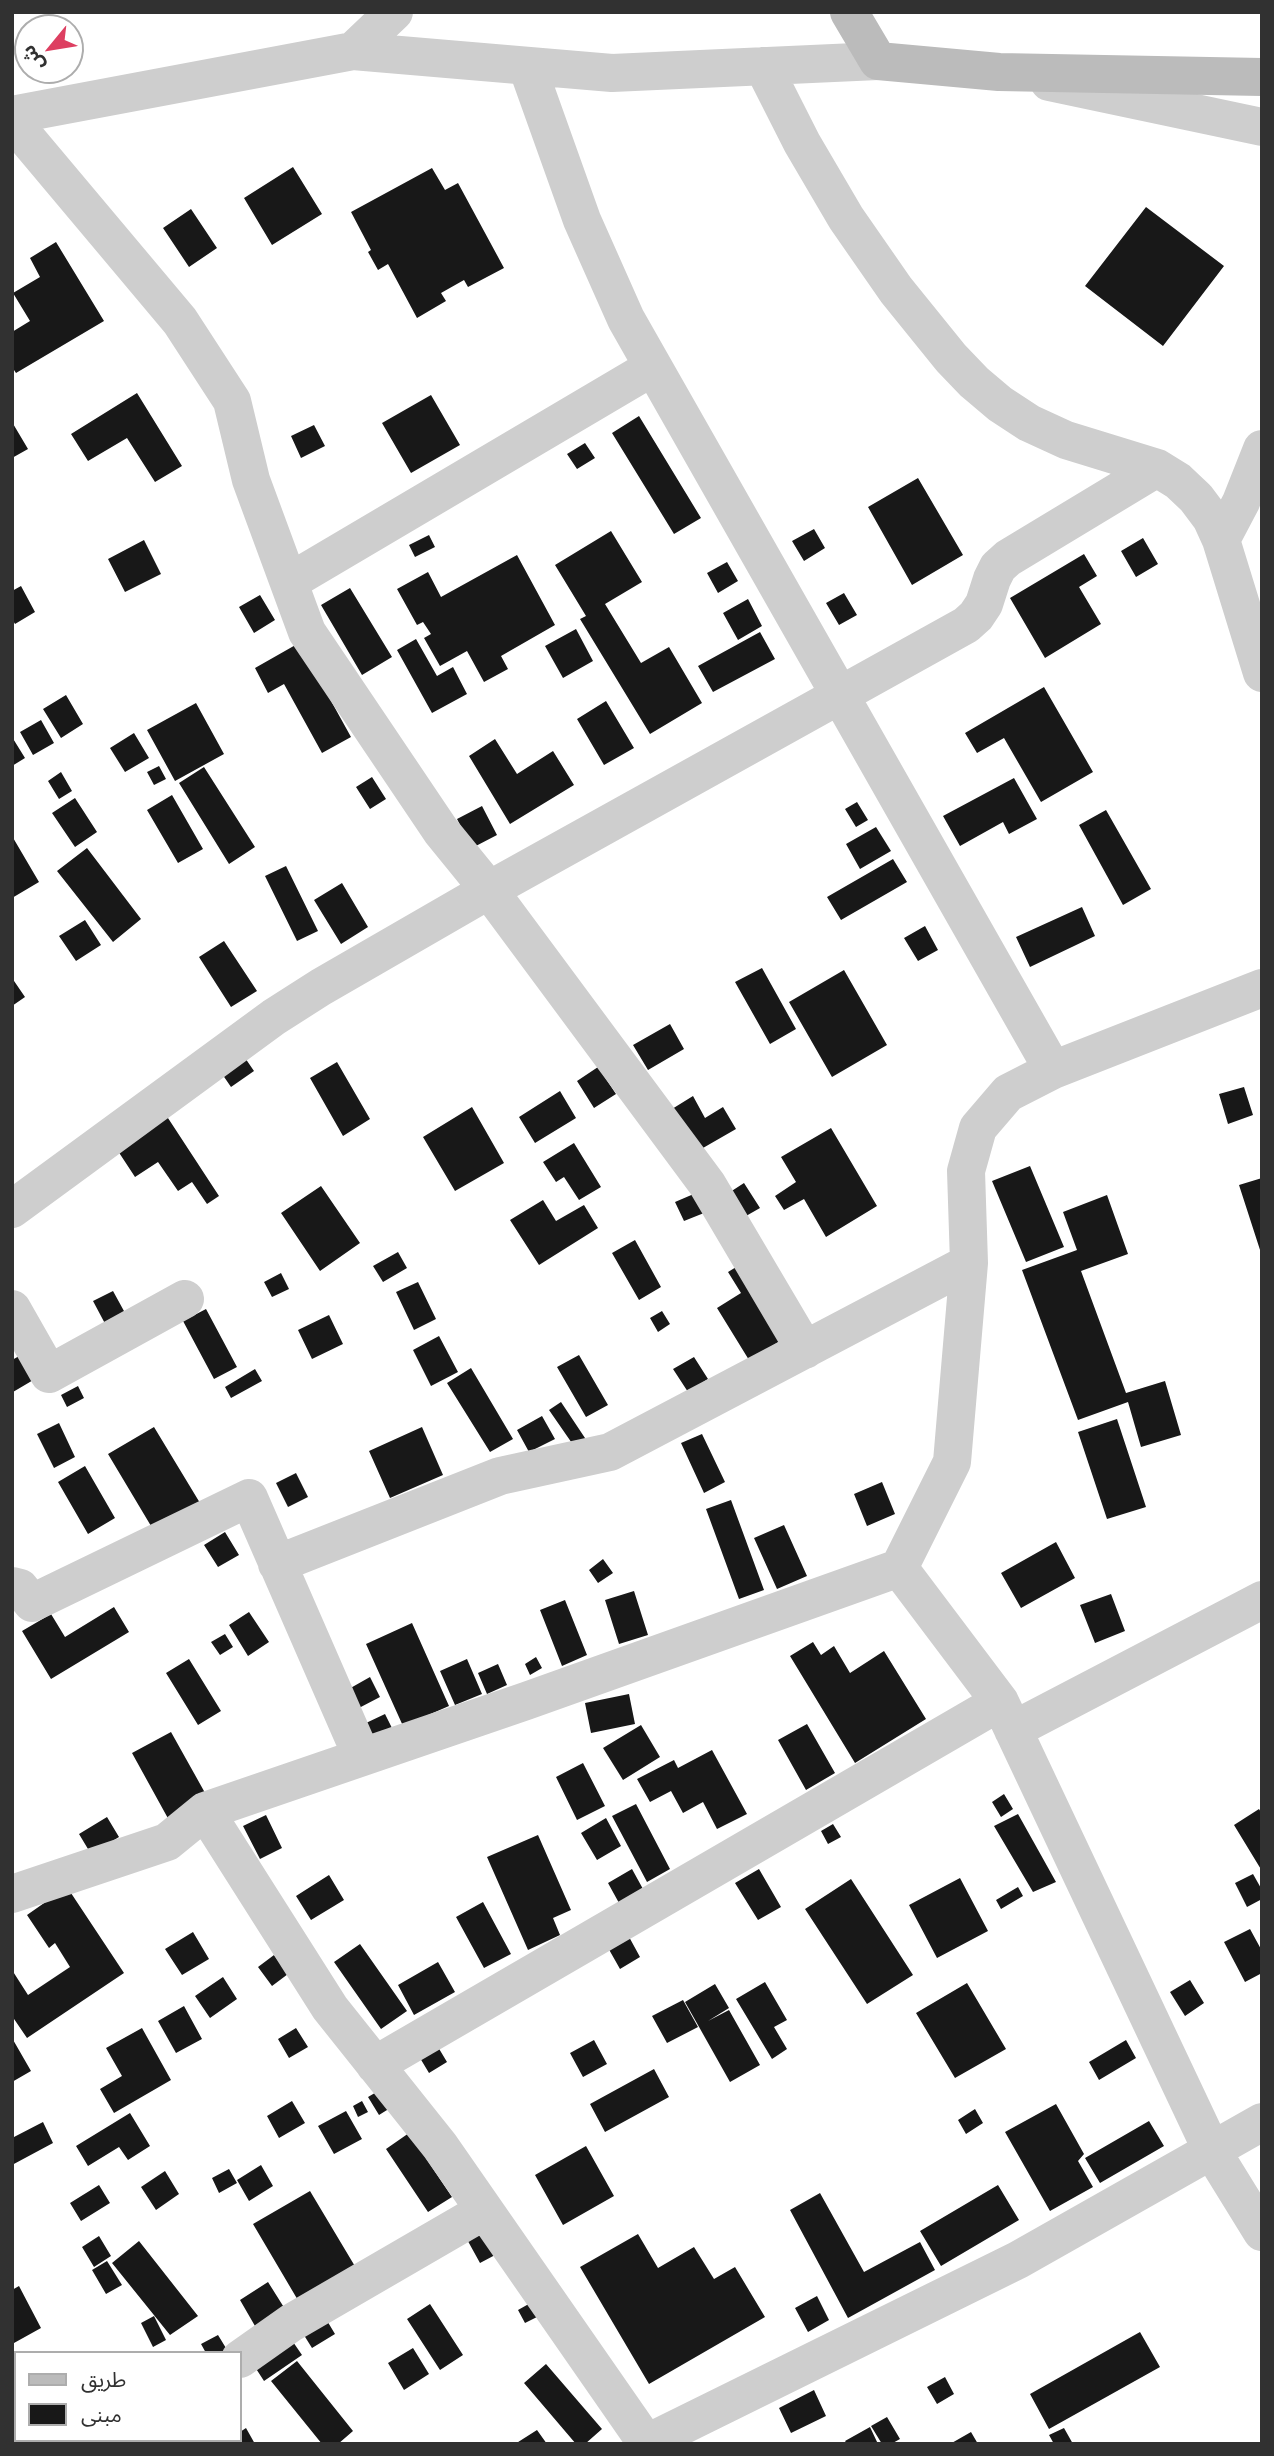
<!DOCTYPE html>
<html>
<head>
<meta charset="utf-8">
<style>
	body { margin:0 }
	#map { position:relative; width:1274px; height:2456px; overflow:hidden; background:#fff; font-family:Barlow,"Noto Sans Arabic",sans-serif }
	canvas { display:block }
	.frame { position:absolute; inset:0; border:14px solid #313131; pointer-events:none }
	.legend { position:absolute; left:14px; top:2351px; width:228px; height:91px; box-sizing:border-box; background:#fff; border:2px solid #adadad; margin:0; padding:9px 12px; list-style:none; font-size:21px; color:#313131 }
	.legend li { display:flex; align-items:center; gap:14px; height:35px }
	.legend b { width:35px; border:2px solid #adadad }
	.north { position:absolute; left:14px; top:14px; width:70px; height:70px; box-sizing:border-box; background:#fff; border:2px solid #adadad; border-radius:50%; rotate:240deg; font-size:19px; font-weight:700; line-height:28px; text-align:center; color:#313131 }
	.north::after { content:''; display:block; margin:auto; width:24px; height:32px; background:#dd3f61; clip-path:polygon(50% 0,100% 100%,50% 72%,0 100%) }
</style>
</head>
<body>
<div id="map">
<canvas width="1274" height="2456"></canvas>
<div class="frame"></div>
<ul class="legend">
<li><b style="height:9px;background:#bbb"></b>طريق</li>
<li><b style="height:19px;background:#181818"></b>مبنى</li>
</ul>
<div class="north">ش</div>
</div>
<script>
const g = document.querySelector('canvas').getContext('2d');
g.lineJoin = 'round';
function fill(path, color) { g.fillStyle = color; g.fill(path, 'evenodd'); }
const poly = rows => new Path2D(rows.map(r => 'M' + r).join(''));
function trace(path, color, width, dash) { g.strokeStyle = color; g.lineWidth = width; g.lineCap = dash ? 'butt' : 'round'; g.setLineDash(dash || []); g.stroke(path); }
fill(poly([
	[293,167,322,214,272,245,244,198],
	[432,168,445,190,458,183,504,268,468,287,464,280,441,293,446,301,417,318,388,264,378,270,368,252,371,250,351,212],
	[1146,207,1224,266,1163,346,1085,286],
	[191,209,217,248,189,267,163,228],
	[56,242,104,321,16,373,12,367,12,332,30,321,13,293,40,277,30,258],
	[137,393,182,466,155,482,127,438,88,461,71,434],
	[431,395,460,445,411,473,382,423],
	[639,416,701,518,674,534,612,433],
	[12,422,28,449,12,458],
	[314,425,325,446,301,458,291,436],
	[585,443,595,458,577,469,567,454],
	[918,478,963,555,912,585,868,507],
	[814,529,825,548,804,561,792,541],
	[611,531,642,582,605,604,641,663,669,647,702,703,650,734,580,619,586,616,555,565],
	[429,535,435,547,415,557,409,545],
	[1143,538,1158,564,1136,577,1121,551],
	[144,540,161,574,125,592,108,559],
	[1084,554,1097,576,1079,587,1101,624,1045,658,1010,598],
	[517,555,555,625,501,656,508,669,484,682,467,651,440,666,424,638,431,634,423,622,417,625,397,589,428,572,441,597],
	[727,562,738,581,718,593,707,573],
	[21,586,35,612,15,624,12,619,12,591],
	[350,588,392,657,362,675,321,605],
	[844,593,857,615,839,625,826,603],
	[260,595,275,620,254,633,239,607],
	[748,599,762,626,738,640,723,613],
	[576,629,593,661,563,678,545,646],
	[760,632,775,659,713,692,698,666],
	[416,639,437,676,453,667,467,694,432,713,397,650],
	[299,643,351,737,322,753,284,684,268,693,255,668],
	[1044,687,1093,772,1041,802,1004,738,977,753,965,733],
	[66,695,83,724,61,738,43,709],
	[606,701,634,748,604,765,577,719],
	[196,703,224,754,175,781,147,730],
	[41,720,54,743,33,755,20,732],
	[134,733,149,758,125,772,110,748],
	[12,737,25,758,12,766],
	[495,739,517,774,553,751,574,785,510,824,469,756],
	[159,766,166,779,154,785,147,772],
	[204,767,255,847,229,864,179,783],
	[61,772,72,791,59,799,48,781],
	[372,777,386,799,370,809,356,787],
	[1014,778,1037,819,1009,834,1003,822,960,846,943,816],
	[172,795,203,849,178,863,147,810],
	[75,798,97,832,75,847,52,813],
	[857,802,868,820,856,827,845,809],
	[482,806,497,835,472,848,457,819],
	[1106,810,1151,889,1123,905,1079,825],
	[876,827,891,851,860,869,846,844],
	[12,836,39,882,12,898],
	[87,848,141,919,113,942,57,871],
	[893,859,907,882,841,920,827,897],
	[286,866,318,931,297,941,265,876],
	[342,883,368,927,341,944,314,900],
	[1082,907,1095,936,1030,967,1016,937],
	[85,920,101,945,76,961,59,936],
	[925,926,938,950,918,961,904,938],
	[224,941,257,991,231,1007,199,957],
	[762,968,796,1029,770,1044,735,982],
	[844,970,887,1045,832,1077,789,1002],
	[12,978,25,997,12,1006],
	[670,1024,684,1049,648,1070,633,1045],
	[241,1052,254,1071,231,1087,218,1068],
	[337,1062,370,1119,343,1136,310,1078],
	[598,1067,616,1094,594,1108,577,1081],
	[1244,1087,1253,1115,1228,1124,1219,1094],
	[560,1091,576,1118,535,1143,519,1117],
	[693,1096,705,1118,723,1107,736,1129,696,1152,672,1109],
	[472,1107,504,1163,455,1191,423,1137],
	[166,1115,219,1196,207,1204,192,1182,178,1191,158,1162,135,1177,116,1148],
	[831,1128,877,1206,826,1237,804,1199,784,1210,775,1196,796,1182,781,1157],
	[574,1143,601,1187,579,1200,564,1177,556,1182,543,1162],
	[1030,1166,1064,1247,1026,1262,992,1181],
	[1262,1178,1262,1253,1261,1253,1239,1185],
	[744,1183,760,1208,739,1220,724,1196],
	[321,1186,360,1243,320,1271,281,1213],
	[696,1193,704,1213,684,1221,675,1202],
	[1107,1195,1128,1254,1081,1271,1126,1393,1165,1381,1181,1435,1141,1447,1128,1402,1078,1420,1022,1270,1077,1250,1063,1212],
	[543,1200,556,1221,584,1205,598,1228,539,1265,510,1220],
	[635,1240,661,1287,639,1300,612,1253],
	[398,1252,407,1268,383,1282,373,1266],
	[746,1261,790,1335,749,1360,717,1308,741,1293,728,1272],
	[281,1273,289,1289,272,1297,264,1282],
	[418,1282,436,1319,414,1330,396,1292],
	[113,1291,130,1322,110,1333,93,1301],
	[206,1309,237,1367,214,1379,183,1321],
	[662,1311,670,1324,658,1332,650,1318],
	[329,1315,343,1344,312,1359,298,1330],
	[439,1336,458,1372,431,1386,413,1350],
	[21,1355,35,1379,13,1392,12,1360],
	[579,1355,608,1405,586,1417,557,1367],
	[694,1357,708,1379,688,1392,673,1369],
	[471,1368,513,1439,490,1452,447,1383],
	[255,1369,262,1381,231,1398,225,1387],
	[78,1386,84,1398,67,1407,61,1395],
	[561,1402,587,1441,576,1449,549,1410],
	[542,1416,555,1439,529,1452,517,1430],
	[1117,1419,1146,1507,1107,1519,1078,1432],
	[59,1423,75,1457,54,1468,37,1434],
	[154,1427,200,1503,154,1531,108,1454],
	[422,1427,443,1475,390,1498,369,1451],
	[702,1434,725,1482,704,1493,681,1443],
	[85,1466,115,1518,88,1534,58,1482],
	[296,1473,308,1497,288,1507,276,1483],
	[882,1482,895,1514,867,1526,854,1494],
	[731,1500,764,1590,739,1599,706,1509],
	[784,1525,807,1576,777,1589,754,1538],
	[225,1532,239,1555,218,1567,204,1545],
	[1056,1542,1075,1578,1021,1608,1001,1573],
	[603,1559,613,1573,598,1583,589,1570],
	[634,1591,648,1635,619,1644,605,1600],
	[1111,1594,1125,1631,1095,1643,1080,1605],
	[565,1600,587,1655,562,1666,540,1610],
	[114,1607,129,1632,51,1679,22,1631,51,1614,65,1637],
	[249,1612,269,1642,248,1656,229,1625],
	[412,1623,449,1706,403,1726,366,1644],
	[225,1634,233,1647,220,1655,211,1642],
	[813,1642,821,1655,834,1646,850,1673,884,1651,926,1719,855,1763,790,1656],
	[536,1657,542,1668,530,1675,525,1664],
	[189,1659,221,1711,198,1725,166,1673],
	[467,1659,482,1694,455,1705,440,1671],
	[498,1664,507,1685,487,1694,478,1673],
	[370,1677,380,1697,357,1709,347,1690],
	[629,1694,635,1724,591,1733,585,1703],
	[385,1714,392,1728,373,1737,366,1723],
	[807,1724,835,1773,806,1790,778,1740],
	[641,1725,660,1757,623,1780,603,1748],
	[171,1732,209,1800,170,1822,132,1753],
	[712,1750,747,1814,717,1829,703,1802,683,1813,671,1791,650,1802,637,1779,674,1760,678,1768],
	[583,1763,605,1806,577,1820,556,1777],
	[1004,1794,1013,1809,1001,1817,992,1802],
	[636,1804,670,1869,647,1882,612,1816],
	[1259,1809,1262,1814,1262,1871,1234,1825],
	[1018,1814,1056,1882,1033,1892,994,1826],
	[266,1815,282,1848,260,1859,243,1826],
	[107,1817,119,1837,91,1854,79,1834],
	[606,1818,621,1846,597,1860,581,1833],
	[833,1824,841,1837,828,1844,821,1831],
	[538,1835,571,1910,553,1918,560,1935,528,1950,487,1857],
	[632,1869,643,1889,619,1903,608,1883],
	[759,1869,781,1907,758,1920,735,1883],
	[1253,1874,1262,1890,1262,1899,1247,1907,1235,1883],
	[329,1875,344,1900,311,1920,296,1896],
	[960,1878,988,1931,937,1958,909,1905],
	[851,1879,913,1975,867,2004,805,1909],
	[67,1887,124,1973,27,2038,12,2016,12,1970,28,1995,70,1967,55,1943,49,1948,27,1915],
	[1018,1887,1023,1896,1001,1909,996,1900],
	[483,1902,511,1954,484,1968,456,1917],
	[1250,1929,1262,1951,1262,1973,1245,1982,1224,1942],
	[193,1932,209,1959,182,1975,165,1949],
	[628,1935,640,1957,620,1969,607,1946],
	[360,1944,407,2011,381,2029,334,1962],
	[274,1955,288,1974,272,1986,258,1967],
	[438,1962,455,1992,414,2015,398,1985],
	[223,1977,237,1999,210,2018,195,1996],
	[1190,1980,1204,2003,1185,2016,1170,1992],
	[765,1982,787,2020,774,2027,787,2049,772,2059,736,1999],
	[967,1983,1006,2049,955,2078,916,2013],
	[715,1984,729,2008,708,2021,729,2010,760,2065,730,2082,685,2002],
	[683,2000,698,2027,667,2043,652,2016],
	[184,2006,202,2039,176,2053,158,2021],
	[142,2028,171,2080,114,2113,100,2089,122,2076,106,2048],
	[296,2028,308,2047,289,2058,278,2039],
	[12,2038,31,2071,12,2082],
	[594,2040,607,2064,583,2077,570,2053],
	[1126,2040,1136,2058,1099,2080,1089,2062],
	[438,2047,447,2062,429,2073,420,2058],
	[654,2069,669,2097,605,2132,590,2104],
	[385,2087,395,2105,379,2115,368,2097],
	[292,2101,305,2123,279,2138,267,2116],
	[362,2101,368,2112,358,2117,353,2106],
	[1056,2104,1084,2154,1078,2161,1093,2187,1050,2211,1005,2132],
	[975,2109,983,2123,966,2134,958,2120],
	[346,2111,362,2139,334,2154,318,2126],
	[130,2113,150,2146,128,2160,119,2147,88,2166,76,2146],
	[1149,2121,1164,2146,1100,2183,1085,2158],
	[43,2122,53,2143,12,2165,12,2134,14,2137],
	[409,2133,452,2197,428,2212,386,2149],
	[586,2146,614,2196,563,2225,535,2175],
	[261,2165,273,2186,249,2201,237,2180],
	[229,2169,237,2183,219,2193,212,2178],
	[165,2171,179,2194,156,2210,141,2187],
	[99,2185,110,2203,81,2221,70,2203],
	[998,2185,1019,2220,941,2266,920,2231],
	[310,2191,356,2268,299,2302,253,2224],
	[820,2193,864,2272,920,2242,935,2270,848,2318,790,2210],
	[481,2225,497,2254,480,2263,464,2234],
	[638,2234,658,2268,694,2247,714,2279,735,2267,765,2317,649,2384,580,2267],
	[99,2236,111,2256,94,2267,82,2247],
	[139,2241,198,2316,170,2335,112,2263],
	[107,2261,122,2285,106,2294,92,2270],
	[268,2282,285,2309,255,2326,240,2300],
	[19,2286,41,2328,14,2343,12,2290],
	[817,2296,829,2320,808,2332,795,2308],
	[534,2301,541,2315,525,2323,518,2310],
	[430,2304,463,2355,440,2370,407,2319],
	[154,2316,166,2340,153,2347,141,2323],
	[326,2319,335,2334,312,2348,302,2332],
	[1140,2332,1160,2367,1049,2429,1030,2394],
	[218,2335,229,2353,206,2353,201,2344],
	[291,2339,302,2355,264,2381,253,2364],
	[413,2348,429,2374,404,2390,388,2363],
	[297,2361,353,2431,338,2444,322,2444,271,2381],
	[546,2364,602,2429,585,2444,576,2444,524,2383],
	[945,2377,954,2394,937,2404,927,2387],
	[814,2390,826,2416,791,2433,779,2408],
	[887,2417,900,2439,891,2444,882,2444,871,2426],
	[870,2427,878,2444,847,2444,845,2441],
	[246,2428,255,2444,234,2444,232,2440,240,2440,240,2432],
	[1064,2428,1073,2444,1054,2444,1049,2435],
	[537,2430,547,2444,515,2444],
	[971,2432,978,2444,950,2444]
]), '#181818');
trace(poly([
	[353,51,394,12],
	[527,66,582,220,626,319,1053,1070],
	[763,66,802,143,846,218,896,290,951,358,974,382,1000,404,1029,423,1066,440,1157,468,1178,481,1196,498,1211,518,1221,540,1262,673],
	[1049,82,1262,127],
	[12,115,353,51,612,73,878,61],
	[12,121,180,321,232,401,251,480,307,632,441,831,489,890,707,1184,805,1350],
	[1221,540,1241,502,1262,449],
	[289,582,653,367],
	[12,1209,274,1017,321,987,489,890,966,625,976,616,984,604,992,579,998,567,1008,558,1157,468],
	[12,1309,49,1374,185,1299],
	[277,1564,500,1476,610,1452,969,1263],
	[899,1568,952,1462,969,1263,966,1171,978,1128,1008,1093,1053,1070,1262,988],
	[12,1586,20,1588,32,1603,249,1498,362,1757],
	[1013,1730,1262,1600],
	[205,1811,330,2008,440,2146,647,2444],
	[12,1894,167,1842,205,1811,526,1701,899,1568,1000,1702,1212,2151,1262,2232],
	[375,2065,1000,1702],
	[240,2359,291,2323,484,2211],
	[140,2444,145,2440],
	[645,2444,1018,2260,1262,2122]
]), '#cecece', 38);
trace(poly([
	[849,12,878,61,999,72,1262,77]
]), '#bbb', 38);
</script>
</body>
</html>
